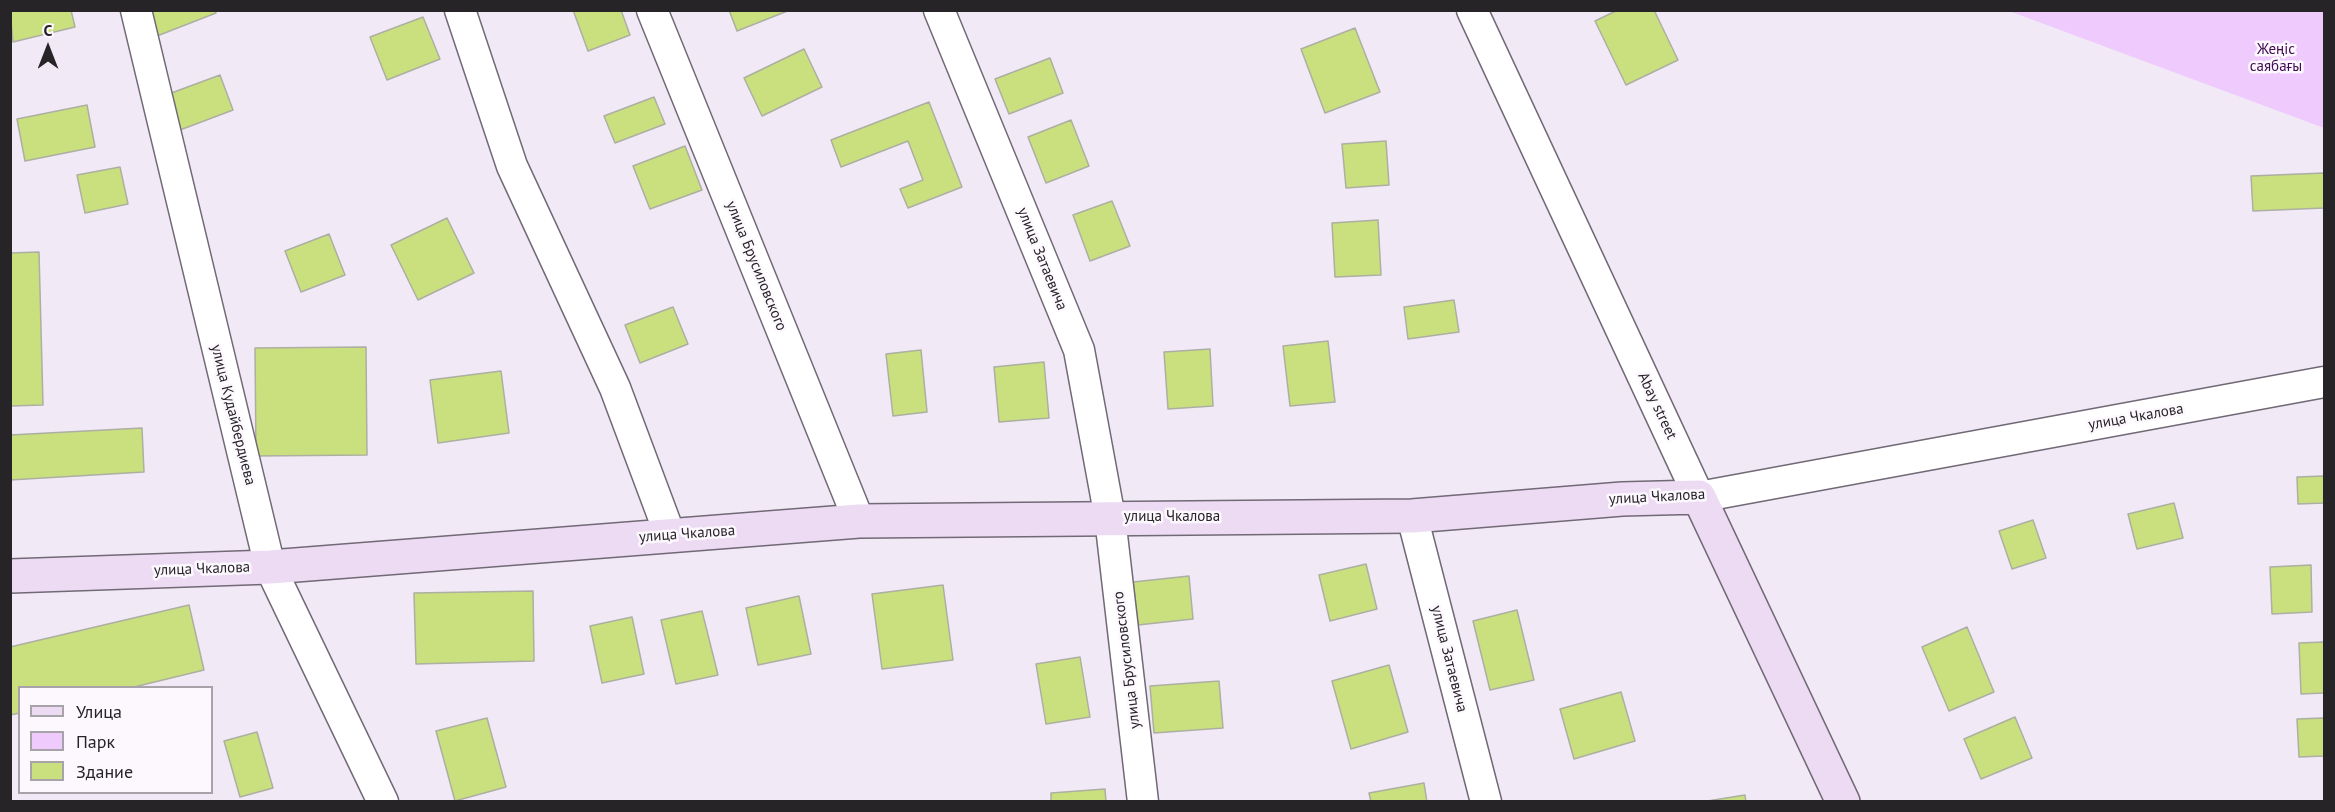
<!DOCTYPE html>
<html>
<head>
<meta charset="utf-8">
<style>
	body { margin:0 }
	#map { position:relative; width:2335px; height:812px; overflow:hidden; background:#f2e9f6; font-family:"PT Sans",sans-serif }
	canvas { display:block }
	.frame { position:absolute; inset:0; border:12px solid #272428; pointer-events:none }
	.legend { position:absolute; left:18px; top:686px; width:195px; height:108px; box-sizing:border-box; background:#fcf8fe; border:2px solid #a7a3a8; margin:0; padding:8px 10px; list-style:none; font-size:18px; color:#272428 }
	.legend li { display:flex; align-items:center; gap:12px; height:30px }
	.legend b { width:30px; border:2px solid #a7a3a8 }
	.north { position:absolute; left:18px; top:18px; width:60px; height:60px; -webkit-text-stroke:4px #fcf8fe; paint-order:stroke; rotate:0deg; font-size:16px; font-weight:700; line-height:24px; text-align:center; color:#272428 }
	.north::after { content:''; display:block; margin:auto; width:21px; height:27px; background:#272428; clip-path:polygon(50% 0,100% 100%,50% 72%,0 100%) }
</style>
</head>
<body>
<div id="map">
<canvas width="2335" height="812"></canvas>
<div class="frame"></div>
<ul class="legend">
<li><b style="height:8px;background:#eddbf4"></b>Улица</li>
<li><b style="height:16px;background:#eecbfc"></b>Парк</li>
<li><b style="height:16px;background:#cae07e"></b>Здание</li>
</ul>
<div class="north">С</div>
</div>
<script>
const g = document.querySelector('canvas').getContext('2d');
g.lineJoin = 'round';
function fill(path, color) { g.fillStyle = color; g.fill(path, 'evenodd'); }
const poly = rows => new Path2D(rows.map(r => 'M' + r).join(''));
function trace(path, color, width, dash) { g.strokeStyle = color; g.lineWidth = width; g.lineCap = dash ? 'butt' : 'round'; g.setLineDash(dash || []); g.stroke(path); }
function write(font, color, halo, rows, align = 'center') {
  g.font = font + ' "PT Sans",sans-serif'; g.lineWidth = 5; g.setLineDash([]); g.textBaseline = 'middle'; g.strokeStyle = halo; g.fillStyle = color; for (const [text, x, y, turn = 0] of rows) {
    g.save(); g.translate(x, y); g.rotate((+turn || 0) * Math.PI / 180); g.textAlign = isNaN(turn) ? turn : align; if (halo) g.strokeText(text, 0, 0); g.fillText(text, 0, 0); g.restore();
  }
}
fill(poly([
	[2009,11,2324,11,2324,128]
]), '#eecbfc');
const building = poly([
	[10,10,71,10,75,27,13,42,10,10],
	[147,10,215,10,216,13,157,36,147,10],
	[573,10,621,10,630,35,588,51,573,10],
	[729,10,790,10,737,31,729,10],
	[1618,10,1654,10,1678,60,1626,85,1595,21,1618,10],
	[423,17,440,59,387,80,370,37,423,17],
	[1355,28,1380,92,1325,113,1301,49,1355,28],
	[804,49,822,87,762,116,744,78,804,49],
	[1050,58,1063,93,1009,114,995,79,1050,58],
	[220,75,233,110,180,130,166,95,220,75],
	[654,97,665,124,615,143,604,116,654,97],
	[929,102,962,187,908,208,900,189,923,180,908,141,841,167,831,140,929,102],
	[87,105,95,147,25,161,17,119,87,105],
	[1071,120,1089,166,1046,183,1028,137,1071,120],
	[1386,141,1389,185,1346,188,1342,144,1386,141],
	[685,146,702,190,650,209,633,166,685,146],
	[120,167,128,204,85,213,77,175,120,167],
	[2324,173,2324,208,2253,211,2251,176,2324,173],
	[1112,201,1130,246,1090,261,1073,215,1112,201],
	[447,218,474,273,418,300,391,245,447,218],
	[1378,220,1381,275,1335,277,1332,223,1378,220],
	[329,234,345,275,301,292,285,251,329,234],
	[39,252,43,405,10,406,10,253,39,252],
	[1454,300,1459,332,1408,339,1404,307,1454,300],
	[673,307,688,344,640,363,625,325,673,307],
	[1328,341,1335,402,1290,406,1283,346,1328,341],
	[366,347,367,455,256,456,255,348,366,347],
	[1210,349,1213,406,1168,409,1164,352,1210,349],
	[921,350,927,412,893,416,886,354,921,350],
	[1044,362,1049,418,999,422,994,367,1044,362],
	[501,371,509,433,438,443,430,380,501,371],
	[142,428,144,472,10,480,10,435,142,428],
	[2324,476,2324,503,2298,504,2297,477,2324,476],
	[2174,503,2183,538,2137,549,2128,514,2174,503],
	[2033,520,2046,558,2012,569,1999,531,2033,520],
	[1366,564,1377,609,1330,621,1319,575,1366,564],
	[2311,565,2312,612,2272,614,2270,567,2311,565],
	[1189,576,1193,619,1138,625,1133,582,1189,576],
	[943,585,953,660,882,669,872,594,943,585],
	[533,591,534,661,416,664,414,593,533,591],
	[799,596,811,654,758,665,746,608,799,596],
	[189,605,204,670,130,688,20,688,20,713,10,715,10,647,189,605],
	[1517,610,1534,680,1490,690,1473,621,1517,610],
	[702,611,718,675,676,684,661,620,702,611],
	[632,617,644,674,602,683,590,626,632,617],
	[1967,627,1994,692,1949,711,1922,647,1967,627],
	[2324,642,2324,693,2301,694,2299,643,2324,642],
	[1080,657,1090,717,1046,724,1036,664,1080,657],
	[1389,665,1408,732,1351,749,1332,681,1389,665],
	[1219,681,1223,728,1154,733,1150,686,1219,681],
	[1621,692,1635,741,1574,759,1560,709,1621,692],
	[2015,717,2032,758,1981,779,1964,739,2015,717],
	[487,718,506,787,455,801,436,731,487,718],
	[2324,718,2324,756,2299,757,2297,719,2324,718],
	[257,732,273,788,240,797,224,741,257,732],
	[1424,783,1427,802,1371,802,1369,793,1424,783],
	[1105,789,1106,802,1051,802,1051,793,1105,789],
	[1745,795,1746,802,1701,802,1745,795]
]);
fill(building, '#cae07e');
trace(building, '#acafa2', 1.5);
const street = poly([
	[136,10,270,567,383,802],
	[460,10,512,166,615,388,670,535],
	[652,10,859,521],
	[939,10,1079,350,1110,518,1143,802],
	[1472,10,1699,497,2324,382],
	[1412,516,1486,802]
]);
const secondary = poly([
	[10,576,270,567,859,521,1412,516,1622,499,1699,497,1843,802]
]);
trace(street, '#716975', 33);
trace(secondary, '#716975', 36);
trace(street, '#fff', 30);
trace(secondary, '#eddbf4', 33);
write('15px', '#410a52', '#fcf8fe', [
	["Жеңіс",2276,50],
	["саябағы",2276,67]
]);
write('15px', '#272428', '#fcf8fe', [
	["улица Затаевича",1042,259,68],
	["улица Брусиловского",756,266,68],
	["Abay street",1657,406,65],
	["улица Кудайбердиева",233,415,76],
	["улица Чкалова",2136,417,-10],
	["улица Чкалова",1657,497,-3],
	["улица Чкалова",1172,517],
	["улица Чкалова",687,534,-4],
	["улица Чкалова",202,569,-2],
	["улица Затаевича",1449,659,76],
	["улица Брусиловского",1127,660,-97]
]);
</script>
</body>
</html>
